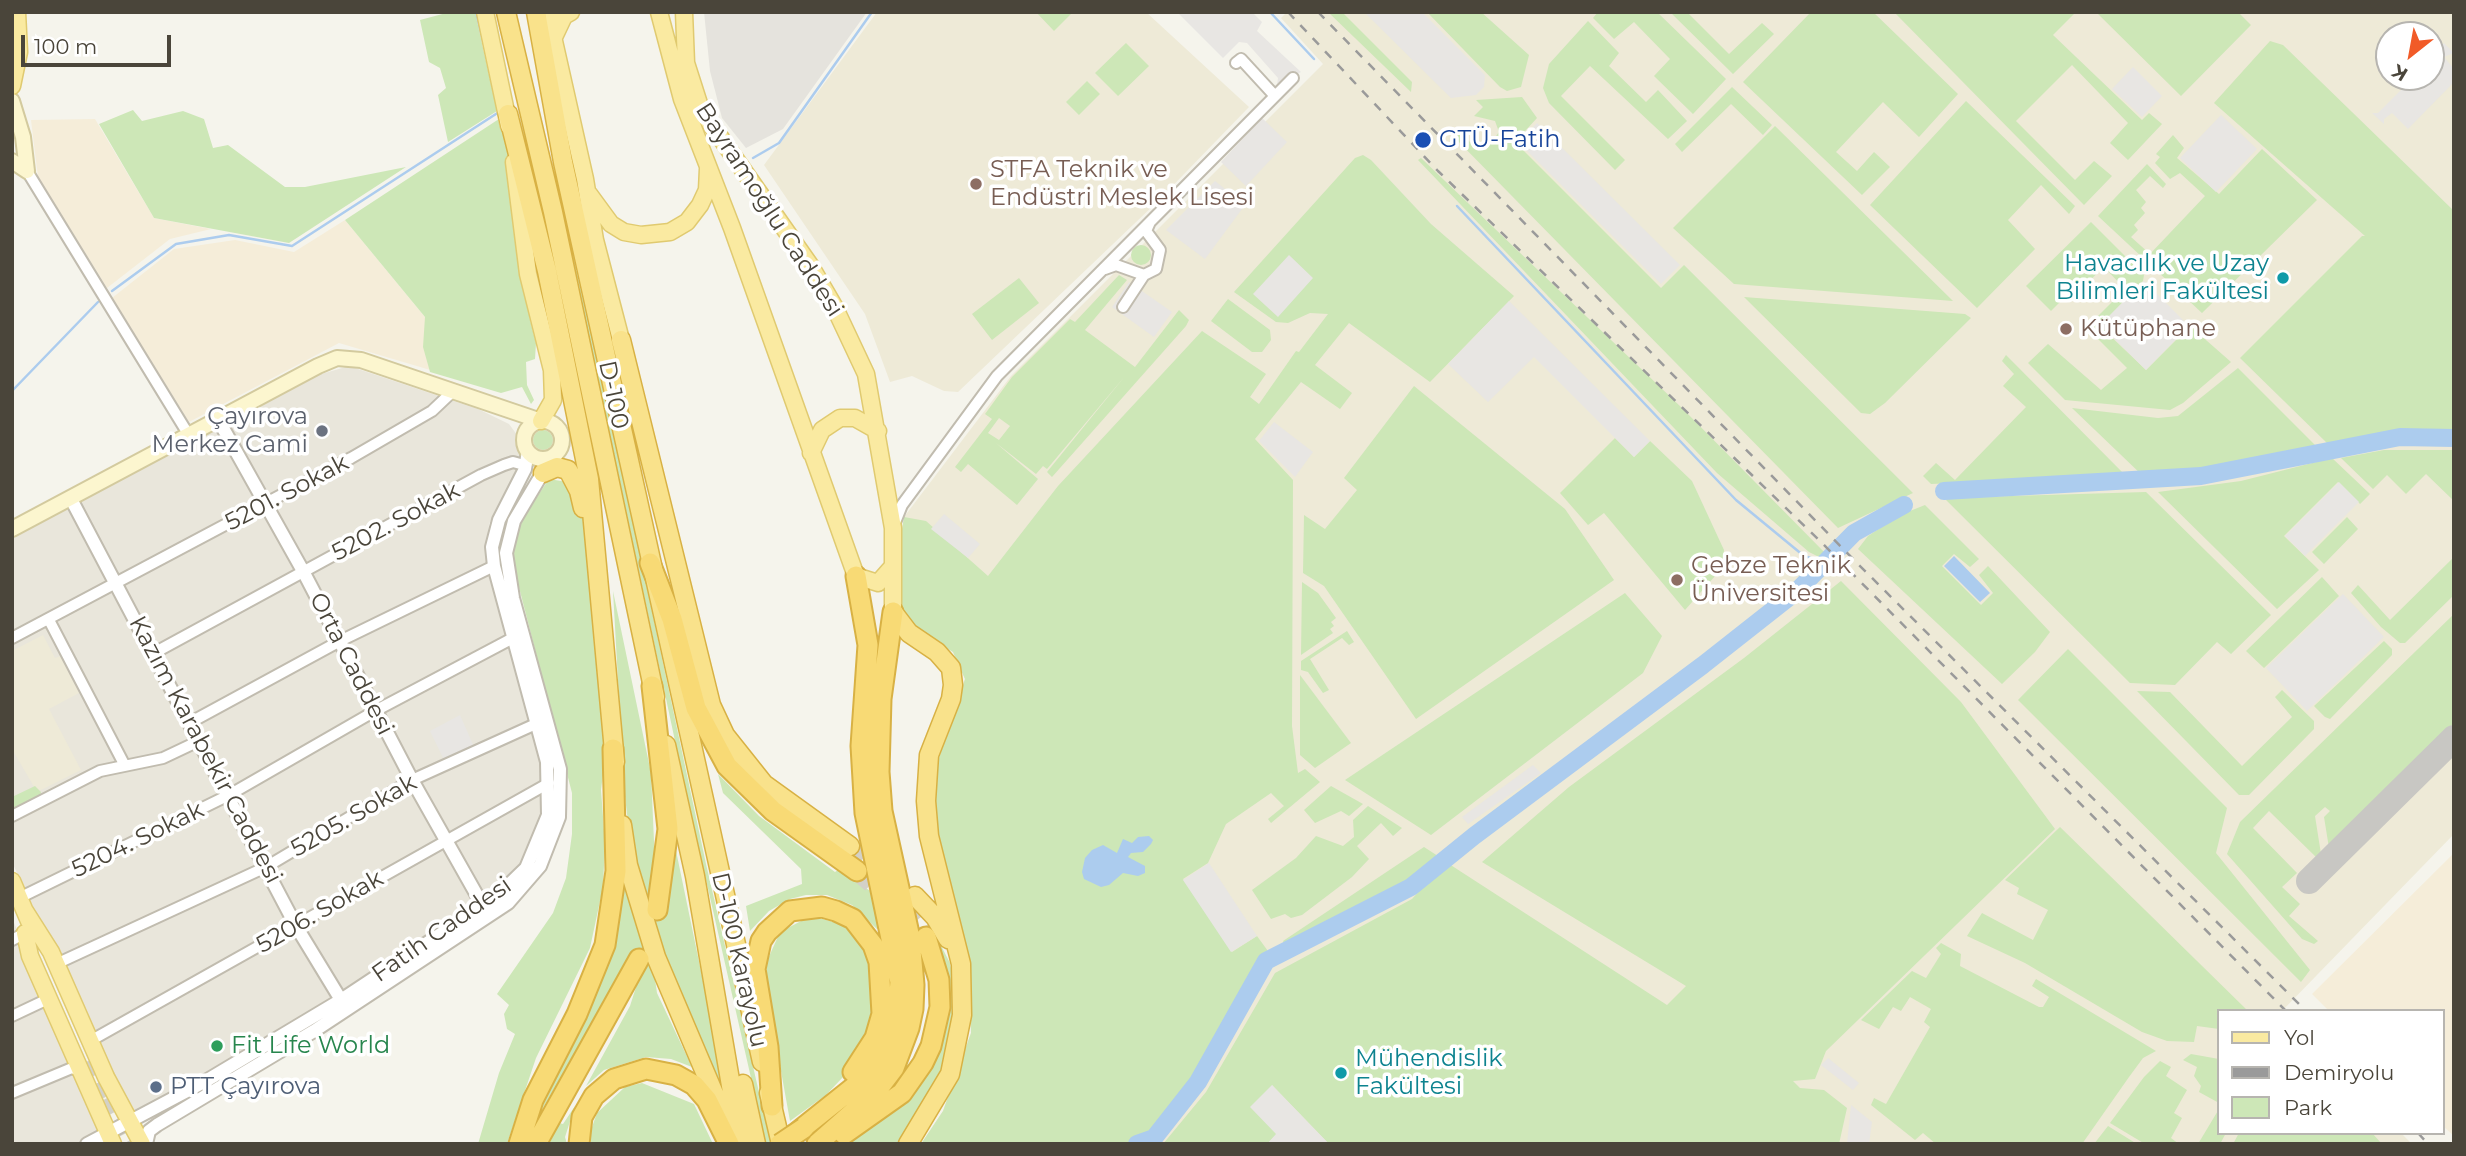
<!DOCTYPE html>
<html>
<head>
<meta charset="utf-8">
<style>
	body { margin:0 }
	#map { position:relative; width:2466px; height:1156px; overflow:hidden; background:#f5f4ec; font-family:Montserrat,sans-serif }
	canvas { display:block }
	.frame { position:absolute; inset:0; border:14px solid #4a453a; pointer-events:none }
	.legend { position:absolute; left:2217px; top:1009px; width:228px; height:126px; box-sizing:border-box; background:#fff; border:2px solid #b7b5b0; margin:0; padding:9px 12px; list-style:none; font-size:21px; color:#4a453a }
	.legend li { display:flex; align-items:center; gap:14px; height:35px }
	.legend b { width:35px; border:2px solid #b7b5b0 }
	.north { position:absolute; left:2375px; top:21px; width:70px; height:70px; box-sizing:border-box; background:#fff; border:2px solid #b7b5b0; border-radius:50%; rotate:211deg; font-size:19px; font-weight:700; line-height:28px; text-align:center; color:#4a453a }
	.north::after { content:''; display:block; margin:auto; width:24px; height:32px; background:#f15b28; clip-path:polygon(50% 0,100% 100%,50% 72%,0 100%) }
	.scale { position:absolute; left:21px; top:35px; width:150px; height:32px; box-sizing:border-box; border:4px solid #4a453a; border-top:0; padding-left:9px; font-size:21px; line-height:24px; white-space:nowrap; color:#4a453a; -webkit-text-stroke:5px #fff; paint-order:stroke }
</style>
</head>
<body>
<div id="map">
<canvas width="2466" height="1156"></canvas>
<div class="frame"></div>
<ul class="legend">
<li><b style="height:9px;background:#faeaa1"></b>Yol</li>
<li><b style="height:9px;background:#9a9a9a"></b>Demiryolu</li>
<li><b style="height:19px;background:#cde7b7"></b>Park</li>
</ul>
<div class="north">K</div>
<div class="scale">100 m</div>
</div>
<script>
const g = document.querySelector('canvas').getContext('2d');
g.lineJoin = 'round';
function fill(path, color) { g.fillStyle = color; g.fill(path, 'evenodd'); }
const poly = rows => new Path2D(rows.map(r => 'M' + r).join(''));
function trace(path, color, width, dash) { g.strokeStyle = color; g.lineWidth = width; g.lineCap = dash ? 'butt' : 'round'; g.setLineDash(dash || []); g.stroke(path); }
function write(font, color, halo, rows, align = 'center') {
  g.font = font + ' Montserrat,sans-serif'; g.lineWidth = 7; g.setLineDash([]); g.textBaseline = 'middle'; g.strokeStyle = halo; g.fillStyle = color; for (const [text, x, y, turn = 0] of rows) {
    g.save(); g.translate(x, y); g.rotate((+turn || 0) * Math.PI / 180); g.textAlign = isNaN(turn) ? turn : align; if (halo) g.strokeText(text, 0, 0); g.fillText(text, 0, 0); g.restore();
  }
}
fill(poly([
	[349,366,478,409,509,424,523,443,517,476,489,524,487,550,545,774,545,819,515,877,337,999,137,1114,96,1047,12,862,12,537,318,375],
	[12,918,96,1114,98,1134,80,1144,12,1144]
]), '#e9e6db');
fill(poly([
	[95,119,154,218,211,229,170,239,107,288,38,177,31,120],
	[345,220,481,385,339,343,189,422,112,298,174,249,235,240,294,252],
	[2454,853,2454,1136,2443,1126,2443,1011,2329,1011,2312,994]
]), '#f5edd9');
fill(poly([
	[704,12,867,12,783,129,746,148,722,118,710,71]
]), '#e5e3dd');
fill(poly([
	[877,12,1146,12,1249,107,1156,203,958,392,944,391,912,376,890,382,865,314,764,165],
	[1287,12,2454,12,2454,834,2282,1011,2219,1011,2219,1133,2401,1133,2412,1144,921,1144,943,1111,971,1033,969,979,934,821,945,739,965,679,953,652,914,628,899,548,904,517,1011,376,1323,64,1281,18],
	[2389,35,2431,35,2431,77,2389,77],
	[43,635,55,658,61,656,79,693,49,709,81,770,37,792,12,749,12,651]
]), '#eeead7');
fill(poly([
	[450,12,475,12,497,111,448,142,438,95,446,88,440,68,429,62,420,20],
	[1036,12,1073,12,1054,31],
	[1328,12,1342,12,1412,82,1411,92],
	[1427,12,1481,12,1529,55,1521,87,1507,91,1500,87],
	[1598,12,1657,12,1726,79,1693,114,1654,76,1670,59,1634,22,1614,39,1593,18],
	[1670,12,1687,12,1729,54,1762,23,1774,34,1733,74],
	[1811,12,1873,12,1958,94,1919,137,1883,102,1836,152,1857,171,1874,152,1890,167,1862,195,1743,82],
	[1894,12,2076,12,2053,35,2142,120,2149,113,2162,124,2128,160,2110,143,2128,123,2072,65,2016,121,2075,180,2094,161,2112,176,2084,205],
	[2096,12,2238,12,2251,25,2181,96],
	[1588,21,1619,53,1609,66,1646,102,1658,90,1687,121,1668,139,1590,66,1561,96,1625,160,1615,170,1549,103,1543,88,1549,64],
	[2270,41,2283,45,2454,211,2454,433,2394,434,2329,445,2240,358,2362,236,2365,236,2214,103],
	[1126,43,1149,66,1118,96,1095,73],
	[1087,81,1100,94,1079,115,1066,102],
	[1732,87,1772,125,1763,135,1731,104,1682,152,1675,144],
	[1522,97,1537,118,1515,142,1661,288,1684,265,1913,493,1838,528,1455,138,1460,132,1475,147,1486,150,1499,132,1495,121,1474,116,1483,107,1476,100],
	[1966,101,2075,206,2069,214,2041,185,2008,220,2035,249,1977,308,1870,205],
	[133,110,142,121,183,111,204,119,213,148,228,145,285,187,305,187,406,167,289,243,154,218,99,124],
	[505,115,530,320,536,343,535,359,526,362,527,385,534,400,531,404,522,387,501,393,430,372,423,347,425,317,345,220],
	[1775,126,1953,301,1734,284,1673,228],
	[2173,135,2184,148,2177,158,2219,194,2262,149,2317,200,2202,313,2098,216,2147,164,2166,184,2163,188,2150,176,2136,190,2146,202,2141,208,2145,213,2134,225,2138,230,2131,237,2150,254,2205,196,2180,173,2170,179,2155,163,2160,157,2156,154],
	[1363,155,1371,160,1431,224,1514,296,1430,382,1349,323,1315,365,1352,393,1340,409,1301,382,1255,439,1293,480,1292,726,1298,773,1305,769,1320,782,1271,823,1268,819,1284,806,1271,793,1226,824,1208,863,1183,879,1232,952,1257,936,1273,958,1266,961,1198,1082,1154,1138,1137,1144,921,1144,943,1111,971,1033,969,979,934,821,935,770,965,679,953,652,914,628,902,613,899,548,904,517,926,521,988,576,1058,486,1202,331,1266,374,1250,397,1259,404,1296,351,1299,352,1328,314,1310,313,1288,323,1276,322,1234,292,1355,158],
	[1421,158,1682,408,1827,555,1823,559,1809,552,1717,473,1418,160],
	[563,213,604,387,706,864,771,1144,766,1144,682,774],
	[2091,222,2144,275,2143,281,2100,326,2146,370,2190,326,2231,362,2183,403,2170,410,2065,400,2028,363,2048,344,2101,390,2127,368,2091,332,2095,327,2091,323,2125,289,2104,267,2071,298,2067,295,2051,311,2026,286],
	'1131 255a10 10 0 1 1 20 0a10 10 0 1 1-20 0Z',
	[1119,275,1127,280,1085,330,1135,367,1179,310,1189,320,1186,326,1052,477,1047,472,1125,376,1047,469,1043,466,1036,474,996,443,1038,479,1017,505,968,464,961,472,955,467,992,419,985,414,1012,377,1070,319,1075,322],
	[999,418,1010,426,999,440,988,433],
	[1019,278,1039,303,992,340,972,314],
	[1744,297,1965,314,1971,318,1885,403,1870,414,1861,413],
	[1228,299,1270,330,1271,340,1262,352,1252,352,1211,321],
	[2006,355,2126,476,1931,484,1923,476,1936,463,1955,480,2026,407,2003,386,2014,374,2002,361],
	[2238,368,2316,446,2201,471,2143,476,2072,408,2158,418,2178,416],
	[1414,386,1565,509,1614,580,1416,719,1324,586,1303,573,1304,515,1325,529,1357,490,1344,478],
	'533 440a10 10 0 1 1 20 0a10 10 0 1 1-20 0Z',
	[1615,438,1634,457,1650,441,1692,481,1724,550,1723,567,1685,610,1604,513,1588,525,1560,493],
	[2384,450,2454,450,2454,501,2426,474,2406,494,2387,475,2373,489,2341,458],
	[2332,458,2370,494,2360,504,2338,482,2284,536,2319,570,2277,609,2158,492,2241,481],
	[549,479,567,482,585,515,608,735,601,790,605,843,603,887,590,948,536,1058,507,1144,478,1144,499,1073,515,1034,507,1029,504,1014,509,1005,497,994,553,913,566,878,572,834,572,793,513,564,512,551,520,522],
	[2146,492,2271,615,2231,654,2217,642,2175,685,2130,683,1944,498],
	[1925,505,1979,559,1970,567,1954,554,1942,566,1981,605,1993,593,1979,575,1988,566,2050,632,2035,652,2002,684,1858,549,1868,536,1900,515],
	[2347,517,2358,529,2324,564,2312,552],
	[2454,557,2454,595,2405,643,2400,643,2381,627,2351,593,2358,585,2390,620],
	[2322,577,2339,596,2264,668,2246,651],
	[1841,581,1961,702,2055,829,1826,1051,1815,1079,1793,1081,1800,1088,1824,1090,1847,1108,1839,1144,1329,1144,1272,1085,1277,1134,1267,1144,1163,1144,1206,1092,1275,973,1412,899,1446,862,1667,1005,1686,986,1482,862,1569,787,1744,658],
	[1302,582,1318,593,1336,618,1331,622,1334,626,1330,629,1333,633,1301,655],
	[613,591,651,773,657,910,668,913,667,894,674,841,703,981,713,1006,729,1113,665,958,631,848,624,788],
	[1625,593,1662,636,1643,673,1431,835,1345,780],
	[2454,614,2454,723,2329,848,2324,817,2330,811,2325,807,2315,816,2321,854,2317,858,2269,811,2253,828,2297,873,2282,887,2300,904,2289,916,2318,941,2314,944,2302,939,2227,854,2240,822],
	[1347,631,1354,642,1349,645,1342,638,1310,659,1329,690,1323,693,1308,672,1301,670,1301,661],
	[2384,641,2392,649,2392,655,2330,719,2325,717,2314,706],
	[2068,649,2227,808,2216,853,2310,970,2301,982,2018,700],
	[1300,675,1351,743,1315,768,1300,755],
	[2282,690,2314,721,2314,729,2249,795,2239,795,2137,691,2170,692,2242,766,2292,717,2275,697],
	[718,774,759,816,835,872,838,870,875,894,883,928,877,929,852,905,827,895,806,895,790,899,769,911,750,931,746,906,802,884,801,869,723,793],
	[35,786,41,792,37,810,12,816,12,797],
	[1331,786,1363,804,1349,816,1341,811,1315,823,1304,810],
	[1368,806,1402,828,1393,836,1381,823,1357,846,1369,859,1352,877,1302,915,1291,918,1285,914,1271,919,1252,890,1296,858,1316,836,1343,846,1354,837,1353,820],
	[2060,827,2145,910,2248,1011,2219,1011,2219,1029,2197,1026,2194,1042,2167,1041,2142,1032,2025,963,1967,936,1982,913,2033,940,2048,910,2017,894,2019,888,2005,880],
	[1424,847,1441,858,1403,889,1287,951,1283,941],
	[623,879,655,979,657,993,692,1067,671,1059,646,1057,604,1070,586,1086,630,1006,638,981,649,964,631,956,528,1134,610,954,620,914],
	[819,918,837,923,840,920,855,932,866,948,872,967,874,1011,870,1030,858,1057,843,1077,826,1095,790,1121,766,988,767,961,780,932,805,919],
	[932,934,935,934,950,963,954,983,951,1027,941,1072,931,1095,899,1144,842,1144,881,1118,931,1066],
	[1941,943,1961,954,1960,966,2039,1007,2043,1007,2049,997,2032,986,2036,979,2156,1051,2143,1058,2129,1077,2082,1144,1936,1144,1923,1133,1915,1140,1871,1105,1874,1098,1886,1104,1930,1027,1924,1022,1931,1009,1910,997,1901,1011,1893,1007,1879,1029,1861,1020,1912,971,1926,978,1941,954,1936,948],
	[2191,1054,2219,1059,2219,1103,2199,1092,2201,1086,2194,1076,2197,1067,2183,1060],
	[2160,1061,2171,1067,2166,1076,2187,1090,2174,1113,2182,1118,2171,1138,2179,1144,2145,1144,2110,1123,2144,1077],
	[642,1083,694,1104,713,1144,591,1144,591,1130,597,1113,625,1087],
	[575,1106,565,1137,567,1144,549,1144,559,1123,563,1124],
	[2219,1109,2219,1133,2226,1133,2220,1144,2198,1144],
	[2108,1126,2137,1144,2094,1144],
	[2239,1133,2372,1133,2382,1144,2233,1144]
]), '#cde7b7');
fill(poly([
	[1177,12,1252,12,1262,22,1257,31,1301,72,1277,85,1278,78,1247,43,1239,42,1223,58],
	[1364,12,1422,12,1485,75,1484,87,1476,95,1451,98],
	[2444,43,2454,53,2444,57,2454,69,2454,82,2408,129,2392,113,2384,119,2384,124,2372,113,2378,113,2414,77,2431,77,2431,60],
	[2133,67,2162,96,2142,117,2112,89],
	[2221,115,2257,149,2216,192,2180,158],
	[1262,118,1287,142,1246,186,1221,162],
	[1537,123,1680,265,1661,284,1518,142],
	[1215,181,1245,205,1205,259,1166,230],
	[1289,255,1313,278,1278,317,1253,294],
	[2144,281,2189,326,2146,370,2100,325],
	[1129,282,1172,312,1154,337,1112,307],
	[1509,301,1650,441,1634,457,1534,357,1488,402,1448,364],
	[1274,422,1313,452,1295,477,1259,441],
	[2339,482,2359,502,2305,556,2285,536],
	[944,514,980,544,968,558,931,529],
	[2343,594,2384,637,2307,711,2266,668],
	[460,715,475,749,446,764,430,731],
	[1533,765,1541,773,1468,824,1462,817],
	[1209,863,1257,936,1231,952,1183,880],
	[1828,1058,1859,1083,1853,1090,1821,1065],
	[1272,1085,1329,1144,1267,1144,1276,1134,1250,1107],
	[1851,1105,1872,1122,1869,1144,1847,1144]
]), '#e8e6e3');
fill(poly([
	[1954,556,1990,593,1980,602,1944,566],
	[1149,836,1153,840,1151,844,1143,852,1131,853,1128,857,1145,866,1145,873,1138,876,1123,873,1109,885,1101,887,1084,879,1082,872,1085,858,1092,850,1103,845,1117,853,1123,839,1132,843,1138,837]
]), '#acccee');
trace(poly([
	[476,12,483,41],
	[1270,12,1314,59],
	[753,158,779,143,872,12],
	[1457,206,1736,500,1804,556,1824,562],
	[112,291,176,244,229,235,292,246,499,112],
	[12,391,98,302]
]), '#acccee', 2.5);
trace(poly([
	[1944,491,2201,476,2400,437,2454,438],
	[1137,1144,1154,1138,1198,1082,1266,961,1411,887,1474,836,1703,665,1797,591,1854,533,1904,505]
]), '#acccee', 18);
trace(poly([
	[2309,881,2454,738]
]), '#c8c7c3', 26);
trace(poly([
	[84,1063,108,1112],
	[109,1097,132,1142]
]), '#d3d1c8', 16, [16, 8]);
trace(poly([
	[850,846,882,870]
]), '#d3d1c8', 18, [18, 9]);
trace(poly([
	[857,871,912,918,926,937]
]), '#d3d1c8', 19, [19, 10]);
const minor = poly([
	[1236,63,1241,59,1275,96],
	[27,171,190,437],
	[1105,269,1116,265,1144,275,1156,269,1160,250,1146,231,1150,222],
	[1123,307,1144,275],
	[894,525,902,505,997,376,1293,78],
	[49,620,124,764],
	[12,638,351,458,432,411,451,393],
	[154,653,481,475,504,465,513,462,524,465,527,462],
	[191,722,340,641,494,566],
	[12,816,100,771,163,758,201,740],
	[19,898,229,795,375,711,513,638],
	[12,940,25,933],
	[56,964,266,867,412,780,538,723],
	[12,1016,48,999],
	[90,1041,549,783],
	[12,1093,72,1068,79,1071]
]);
const tertiary = poly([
	[219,421,303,571,412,780,483,906],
	[71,499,296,926,341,1000],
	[87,1144,204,1082,341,1000,495,898,526,868,548,815,547,762,494,566,492,547,499,520,525,469,528,451],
	[146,1144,149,1131,157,1125,314,1031,508,903,540,866,559,817,560,769,513,598,506,553,514,521,552,457]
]);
const secondary = poly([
	[12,101,23,137,27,171],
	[12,161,27,171],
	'524 440a19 19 0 1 1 38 0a19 19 0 1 1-38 0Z',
	[12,529,318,366,337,358,361,360,541,421]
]);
const primary = poly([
	[485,12,509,126],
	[553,12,554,41,585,179,595,240,621,340],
	[659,12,682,99,732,228,856,576,878,583,893,566],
	[684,12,686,63,701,110,810,265,834,306,866,374,893,528,893,612],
	[555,35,564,16,571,12],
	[12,86,19,52,17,12],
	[514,162,528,274,552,370,553,400,541,421],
	[589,194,611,224,624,232,641,235,670,232,687,222,700,205,707,190,708,169],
	[811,453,822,430,840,418,855,418,878,431],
	[12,881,29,921],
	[25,911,51,952,106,1077,142,1144],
	[25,933,30,956,113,1144]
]);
const trunk = poly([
	[506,12,553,212,655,697],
	[536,12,563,162,762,1062],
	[508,114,547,271,589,479,615,762],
	[621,340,711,705,725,735,764,784,850,846],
	[543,473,557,467,568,470,579,491,583,508],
	[893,612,909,633,937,652,951,668,953,685,951,699,929,755,926,801,929,836,961,964,962,1015,950,1074,908,1144],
	[666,745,695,876,741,1144],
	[622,825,628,865,656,957,727,1124],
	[915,896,935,917,948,939],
	[743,1084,756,1144],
	[769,1093,781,1144]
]);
const motorway = poly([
	[650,563,672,619,696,708,727,766,773,811,857,871],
	[652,686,668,829,657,910],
	[772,1106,768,1047,755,969,761,941,767,932,790,911,822,907,836,911,853,919,873,945,879,962,882,1014,875,1038,853,1072],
	[844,1134,902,1093,923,1063,931,1046,940,1007,939,980,926,937],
	[790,1138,864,1079,883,1053,897,1014,900,982,865,813,861,746,868,645,856,576],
	[519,1144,533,1100,577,1014,605,945,616,871,613,749],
	[536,1144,639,959],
	[579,1144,582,1117,594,1096,614,1079,646,1069,676,1075,694,1085,707,1100,729,1144],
	[817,1144,875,1093,894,1068,909,1028,913,1009,914,985,910,938,882,811,879,772,881,699,893,612]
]);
trace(minor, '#c1bcaf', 14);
trace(tertiary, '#c1bcaf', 16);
trace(secondary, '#d3ca9e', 18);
trace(primary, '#e0ca70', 19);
trace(trunk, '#d8b144', 21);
trace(motorway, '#d8b144', 23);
trace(minor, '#fff', 10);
trace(tertiary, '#fff', 12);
trace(secondary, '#fcf6cf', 14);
trace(primary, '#faeaa1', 16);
trace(trunk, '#f9e28b', 18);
trace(motorway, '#f8da75', 19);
trace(poly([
	[1288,12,1438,171,1820,541,2286,1011],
	[1318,12,1855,561,2306,1011],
	[2418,1133,2428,1144]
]), '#9a9a9a', 2.5, [9, 9]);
const motorwayBridge = poly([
	[780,1144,804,1128]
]);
trace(motorwayBridge, '#d8b144', 23, []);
trace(motorwayBridge, '#f8da75', 19);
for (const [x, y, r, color] of [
	[1423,140,9,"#1a4fb4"],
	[976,184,7,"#8d6e63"],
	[2283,278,7,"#0f9aa8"],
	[2066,329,7,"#8d6e63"],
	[322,431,7,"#6b7280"],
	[1677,580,7,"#8d6e63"],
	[217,1046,7,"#2e9e5b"],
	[1341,1073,7,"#0f9aa8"],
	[156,1087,7,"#5c6f8a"]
]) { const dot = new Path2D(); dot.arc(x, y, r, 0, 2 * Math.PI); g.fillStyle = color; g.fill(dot); trace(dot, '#fff', 2.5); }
write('24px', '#164399', '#fff', [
	["GTÜ-Fatih",1439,140]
], 'left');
write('24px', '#785e54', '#fff', [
	["STFA Teknik ve",990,170],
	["Endüstri Meslek Lisesi",990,198],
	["Kütüphane",2080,329],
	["Gebze Teknik",1691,566],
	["Üniversitesi",1691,594]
], 'left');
write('24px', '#4a453a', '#fff', [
	["Bayramoğlu Caddesi",769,210,57],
	["D-100",613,395,78],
	["5201. Sokak",287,493,-28],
	["5202. Sokak",396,522,-28],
	["Orta Caddesi",351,664,63],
	["Kazım Karabekir Caddesi",205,750,62],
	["5205. Sokak",354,816,-30],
	["5204. Sokak",138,840,-26],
	["5206. Sokak",320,912,-30],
	["Fatih Caddesi",442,930,-35],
	["D-100 Karayolu",739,960,77]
]);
write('24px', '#0d838f', '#fff', [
	["Havacılık ve Uzay",2269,264],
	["Bilimleri Fakültesi",2269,292],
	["Mühendislik",1355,1059,"left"],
	["Fakültesi",1355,1087,"left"]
], 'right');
write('24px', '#5b616d', '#fff', [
	["Çayırova",308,417],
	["Merkez Cami",308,445]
], 'right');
write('24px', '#27864d', '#fff', [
	["Fit Life World",231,1046]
], 'left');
write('24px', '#4e5e75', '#fff', [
	["PTT Çayırova",170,1087]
], 'left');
</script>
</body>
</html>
